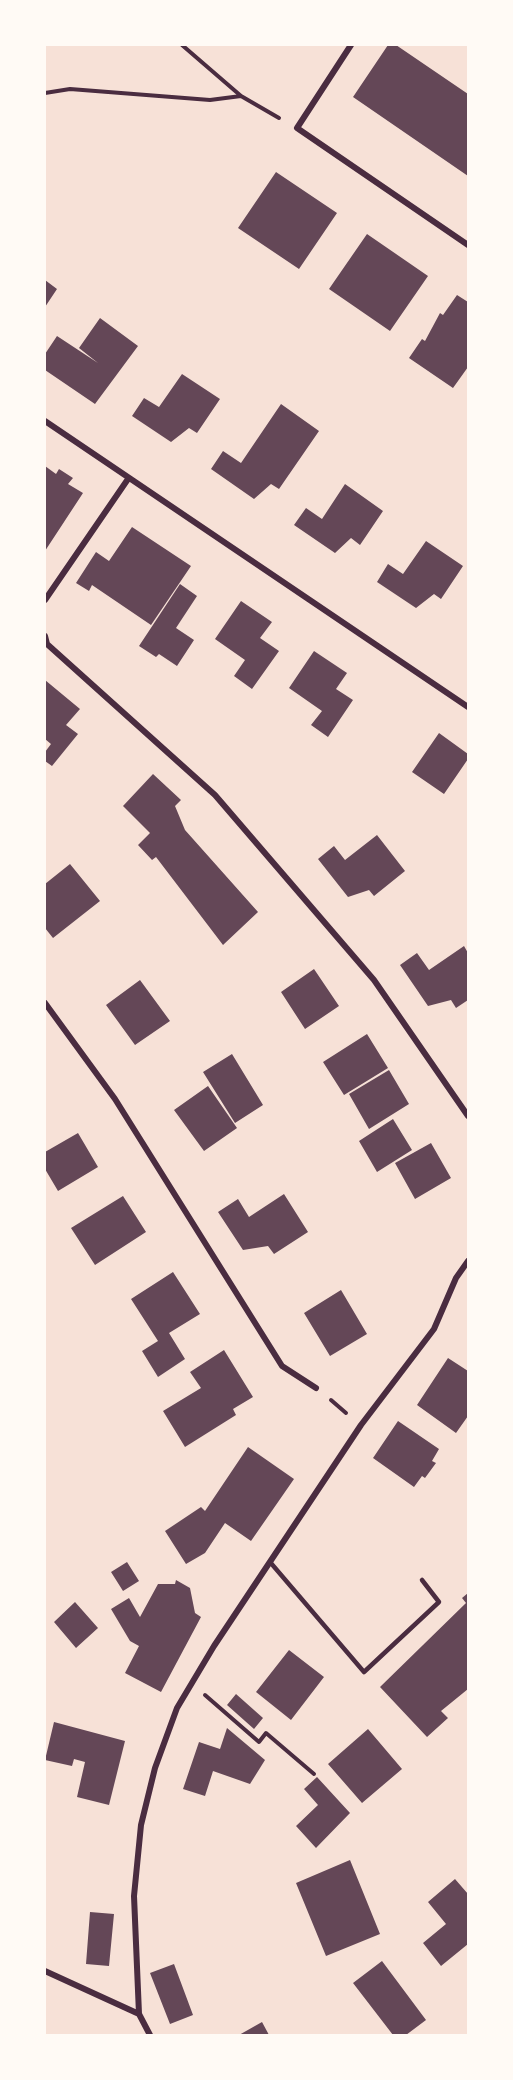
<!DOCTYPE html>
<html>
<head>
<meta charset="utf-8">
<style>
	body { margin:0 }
	#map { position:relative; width:513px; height:2080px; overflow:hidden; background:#f7e1d7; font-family:"Source Sans 3",sans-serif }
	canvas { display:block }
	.frame { position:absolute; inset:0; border:46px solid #fffaf5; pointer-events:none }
</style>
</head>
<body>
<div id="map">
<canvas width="513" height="2080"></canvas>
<div class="frame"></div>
</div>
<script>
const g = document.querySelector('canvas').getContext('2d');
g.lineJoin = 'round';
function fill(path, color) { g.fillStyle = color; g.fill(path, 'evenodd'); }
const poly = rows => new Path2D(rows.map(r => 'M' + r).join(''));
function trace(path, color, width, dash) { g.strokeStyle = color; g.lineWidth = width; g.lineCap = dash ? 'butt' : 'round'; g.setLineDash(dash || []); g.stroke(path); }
fill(poly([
	[388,45,396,45,468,94,468,176,353,97],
	[276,172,337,213,299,269,238,228],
	[367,234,428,276,390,331,329,289],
	[45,280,57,289,45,307],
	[457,295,468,302,468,367,453,388,409,358,422,339,425,341,440,313,443,315],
	[100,318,138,346,95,404,45,370,45,354,57,336,98,363,79,348],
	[182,374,220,399,197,433,189,428,171,442,132,416,144,398,159,407],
	[281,404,319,431,279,489,271,484,254,499,211,469,223,451,241,463],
	[45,466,56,474,59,469,73,478,68,484,83,493,45,551],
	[345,484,383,511,360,545,351,538,335,553,294,525,306,508,322,519],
	[132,527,191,566,151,625,92,585,89,591,76,583,96,552,109,561],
	[426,541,463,566,441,599,434,594,416,608,377,582,388,564,403,574],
	[180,584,197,596,176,628,194,640,177,666,159,654,156,657,139,646],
	[241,601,272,622,260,638,279,651,252,689,234,676,245,660,215,639],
	[314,651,347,673,336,689,353,700,328,737,311,725,322,711,289,688],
	[45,680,80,709,66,725,78,734,52,766,45,761,45,752,51,744,45,739],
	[439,733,468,754,468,759,444,794,412,772],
	[153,774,181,800,175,806,185,830,258,912,223,945,156,857,152,860,138,845,150,833,123,806],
	[377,835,405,871,374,896,369,890,348,897,318,859,334,846,345,860],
	[70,864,100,901,53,938,45,928,45,884],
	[464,946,468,953,468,1000,456,1008,451,1000,428,1006,400,965,417,953,429,970],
	[314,969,339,1006,305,1029,281,992],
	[140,980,170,1021,135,1045,106,1005],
	[367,1034,388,1068,344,1095,323,1062],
	[232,1054,263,1105,235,1123,203,1072],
	[389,1070,409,1104,369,1129,349,1094],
	[208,1086,237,1128,204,1151,174,1110],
	[393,1119,412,1150,377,1172,359,1141],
	[78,1133,98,1167,58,1191,45,1169,45,1152],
	[431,1143,451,1178,415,1199,395,1163],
	[284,1194,308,1232,274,1254,268,1246,243,1250,218,1212,238,1199,249,1217],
	[123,1196,146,1232,95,1265,71,1228],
	[173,1272,200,1314,169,1333,185,1359,158,1377,142,1351,158,1341,131,1299],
	[341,1290,367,1334,330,1356,304,1313],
	[224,1350,253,1397,233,1409,236,1415,185,1447,163,1411,201,1388,190,1372],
	[448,1358,468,1371,468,1416,456,1433,417,1405],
	[398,1421,439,1449,432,1461,436,1463,425,1478,422,1476,414,1487,373,1458],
	[248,1447,294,1479,251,1541,225,1523,205,1553,186,1564,165,1531,201,1507,205,1511],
	[127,1562,139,1581,123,1591,111,1572],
	[176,1580,190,1588,195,1613,201,1617,161,1692,125,1673,139,1646,130,1641,111,1609,129,1598,140,1617,158,1584,175,1584],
	[468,1593,468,1689,441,1711,448,1718,427,1737,380,1687,466,1603,462,1598],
	[75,1602,98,1628,76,1648,54,1622],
	[289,1650,324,1677,291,1720,256,1692],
	[236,1694,263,1718,254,1729,227,1705],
	[54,1722,125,1741,109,1805,77,1797,85,1762,74,1759,72,1766,45,1760],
	[227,1728,265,1760,250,1784,213,1771,205,1796,183,1789,199,1742,220,1749],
	[368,1729,402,1769,362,1803,328,1764],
	[317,1777,350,1813,316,1848,296,1826,318,1805,304,1789],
	[350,1860,380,1934,326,1956,296,1883],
	[455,1879,468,1894,468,1944,441,1966,423,1943,446,1924,428,1902],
	[90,1912,114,1914,109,1966,86,1964],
	[382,1961,426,2020,406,2035,393,2035,353,1983],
	[174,1964,193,2015,170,2024,150,1973],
	[262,2022,269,2035,239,2035]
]), '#644757');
trace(poly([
	[182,45,241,96,279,118],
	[45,93,70,89,210,100,241,96],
	[331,1400,346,1413],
	[205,1695,259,1742,266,1733,314,1774]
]), '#4a2c40', 4);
trace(poly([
	[270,1562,364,1672,439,1602,422,1580]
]), '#4a2c40', 4.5);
trace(poly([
	[351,45,297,128,468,245],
	[45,421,468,707],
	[45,600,128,479],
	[45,636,47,644,215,795,374,980,468,1116],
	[45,1003,115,1099,282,1366,316,1388],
	[45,1971,139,2014],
	[150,2035,139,2014,134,1896,141,1825,155,1768,177,1708,214,1646,361,1425,434,1329,456,1278,468,1261]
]), '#4a2c40', 6);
</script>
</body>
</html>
